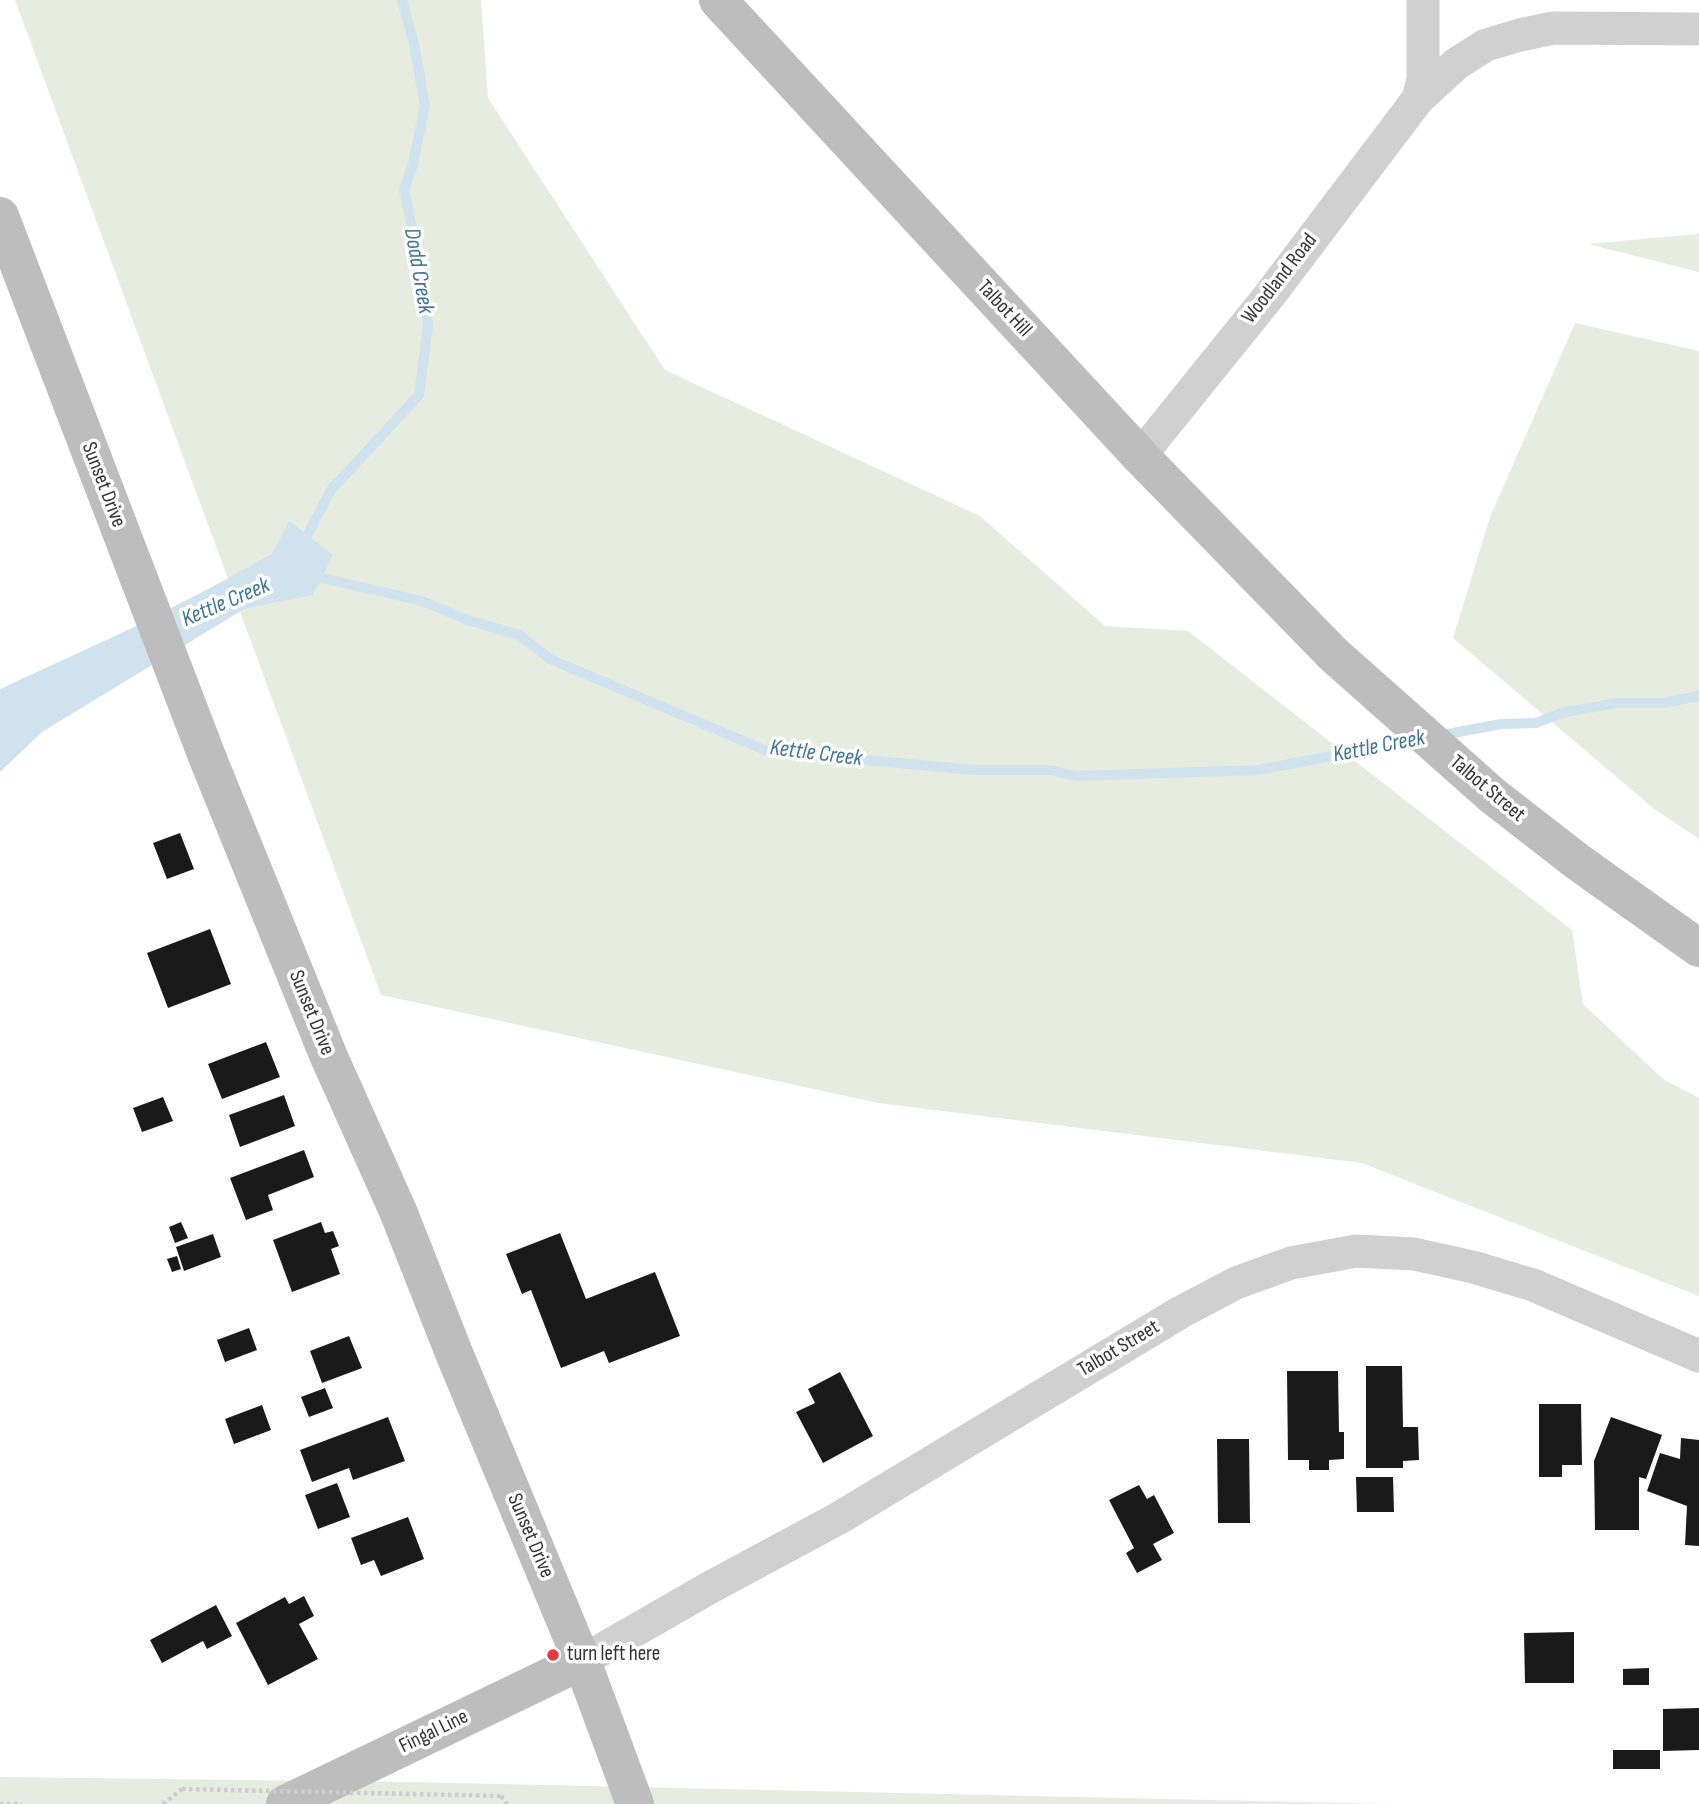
<!DOCTYPE html>
<html>
<head>
<meta charset="utf-8">
<style>
	body { margin:0 }
	canvas { display:block; background:#fff }
</style>
</head>
<body>
<canvas width="1699" height="1804"></canvas>
<script>
const g = document.querySelector('canvas').getContext('2d');
g.lineJoin = 'round';
function fill(path, color) { g.fillStyle = color; g.fill(path, 'evenodd'); }
const poly = rows => new Path2D(rows.map(r => 'M' + r).join(''));
function trace(path, color, width, dash) { g.strokeStyle = color; g.lineWidth = width; g.lineCap = dash ? 'butt' : 'round'; g.setLineDash(dash || []); g.stroke(path); }
function write(font, color, halo, rows, align = 'center') {
  g.font = font + ' "Sofia Sans Condensed",sans-serif'; g.lineWidth = 7; g.setLineDash([]); g.textBaseline = 'middle'; g.strokeStyle = halo; g.fillStyle = color; for (const [text, x, y, turn = 0] of rows) {
    g.save(); g.translate(x, y); g.rotate((+turn || 0) * Math.PI / 180); g.textAlign = isNaN(turn) ? turn : align; if (halo) g.strokeText(text, 0, 0); g.fillText(text, 0, 0); g.restore();
  }
}
fill(poly([
	[15,0,481,0,488,98,665,370,980,516,1105,626,1188,631,1572,930,1583,1004,1663,1079,1699,1098,1699,1296,1362,1163,878,1103,381,995],
	[1699,234,1699,272,1588,244],
	[1575,323,1699,351,1699,839,1653,808,1453,638,1490,517],
	[0,1777,411,1782,1390,1804,0,1804]
]), '#e6ecdf');
fill(poly([
	[289,521,333,555,322,578,312,595,244,609,42,732,0,772,0,689,130,629,210,588,272,554]
]), '#cfe2ee');
trace(poly([
	[299,547,307,536,331,490,419,395,428,326,422,273,404,190,413,164,425,106,414,44,402,0],
	[308,579,322,578,422,601,468,620,519,635,550,659,767,751,975,770,1051,770,1076,776,1258,770,1418,740],
	[1437,736,1501,724,1536,723,1561,713,1617,703,1663,703,1699,696]
]), '#cfe2ee', 10);
fill(poly([
	[180,833,194,869,167,879,153,843],
	[210,929,231,984,168,1008,147,953],
	[266,1042,280,1077,222,1099,208,1064],
	[284,1095,295,1126,240,1147,229,1115],
	[163,1097,173,1121,142,1132,133,1108],
	[304,1150,314,1177,268,1195,273,1210,246,1220,230,1178],
	[181,1222,188,1238,175,1243,169,1227],
	[321,1222,325,1233,333,1231,339,1246,331,1249,340,1274,292,1292,273,1240],
	[560,1233,586,1299,655,1272,680,1336,609,1363,604,1351,561,1368,531,1290,522,1294,506,1254],
	[213,1234,221,1257,184,1271,176,1247],
	[177,1256,181,1269,172,1272,167,1259],
	[249,1328,257,1350,225,1362,217,1340],
	[349,1336,362,1368,322,1383,310,1351],
	[1366,1366,1402,1366,1403,1427,1418,1427,1419,1460,1403,1461,1403,1468,1366,1468],
	[1287,1371,1338,1371,1339,1432,1344,1432,1344,1459,1329,1460,1329,1470,1309,1470,1309,1460,1288,1460],
	[840,1372,873,1436,823,1463,796,1412,815,1403,808,1389],
	[325,1388,333,1408,309,1417,301,1397],
	[1539,1404,1581,1404,1582,1465,1562,1465,1562,1477,1539,1477],
	[262,1405,271,1430,234,1444,225,1419],
	[388,1417,405,1461,353,1480,349,1468,312,1482,300,1450],
	[1611,1417,1662,1435,1646,1479,1639,1477,1639,1530,1595,1530,1594,1461],
	[1681,1438,1699,1440,1699,1546,1685,1545,1687,1506,1647,1491,1660,1453,1680,1459],
	[1217,1439,1249,1439,1250,1523,1218,1523],
	[1356,1477,1393,1477,1394,1512,1357,1512],
	[337,1483,350,1517,318,1529,305,1495],
	[1139,1485,1147,1499,1154,1495,1174,1533,1153,1544,1162,1560,1137,1573,1126,1553,1134,1548,1109,1500],
	[408,1517,424,1559,381,1576,374,1560,361,1565,351,1538],
	[304,1596,314,1616,299,1624,318,1659,268,1685,236,1623,285,1597,289,1604],
	[216,1605,232,1636,207,1649,203,1641,162,1663,150,1640],
	[1574,1632,1574,1683,1525,1683,1524,1633],
	[1649,1668,1649,1685,1623,1685,1623,1669],
	[1699,1708,1699,1750,1663,1751,1663,1709],
	[1613,1750,1660,1750,1660,1769,1613,1769]
]), '#1a1a1a');
trace(poly([
	[501,1796,507,1804],
	[0,1804,22,1804],
	[163,1804,182,1789]
]), '#cdcdcd', 4.5, [3.5, 3.5]);
trace(poly([
	[1418,99,1423,79,1423,0],
	[1140,456,1269,296,1418,99,1456,64,1486,45,1520,35,1553,28,1699,29],
	[582,1661,709,1588,839,1518,1181,1312,1236,1283,1291,1263,1356,1251,1414,1254,1473,1267,1533,1285,1699,1356]
]), '#d0d0d0', 33);
trace(poly([
	[718,0,1140,456,1333,654,1493,796,1578,862,1699,948],
	[0,216,208,759,329,1057,398,1211,454,1353,582,1661,635,1804],
	[285,1804,582,1661]
]), '#bdbdbd', 38);
trace(poly([
	[182,1789,501,1796]
]), '#cdcdcd', 4.5, [3.5, 3.5]);
for (const [x, y, r, color] of [
	[553,1655,7,"#e63946"]
]) { const dot = new Path2D(); dot.arc(x, y, r, 0, 2 * Math.PI); g.fillStyle = color; g.fill(dot); trace(dot, '#fff', 2.5); }
write('21px', '#333', '#fff', [
	["Woodland Road",1280,279,-52],
	["Talbot Hill",1004,309,47],
	["Sunset Drive",103,485,69],
	["Talbot Street",1487,789,40],
	["Sunset Drive",311,1013,68],
	["Talbot Street",1119,1349,-31],
	["Sunset Drive",530,1536,67],
	["Fingal Line",434,1732,-26]
]);
write('21px', '#333', '#fff', [
	["turn left here",567,1655]
], 'left');
write('italic 23px', '#3f7597', '#fff', [
	["Dodd Creek",418,271,80],
	["Kettle Creek",226,603,-23],
	["Kettle Creek",1379,747,-11],
	["Kettle Creek",816,754,7]
]);
</script>
</body>
</html>
